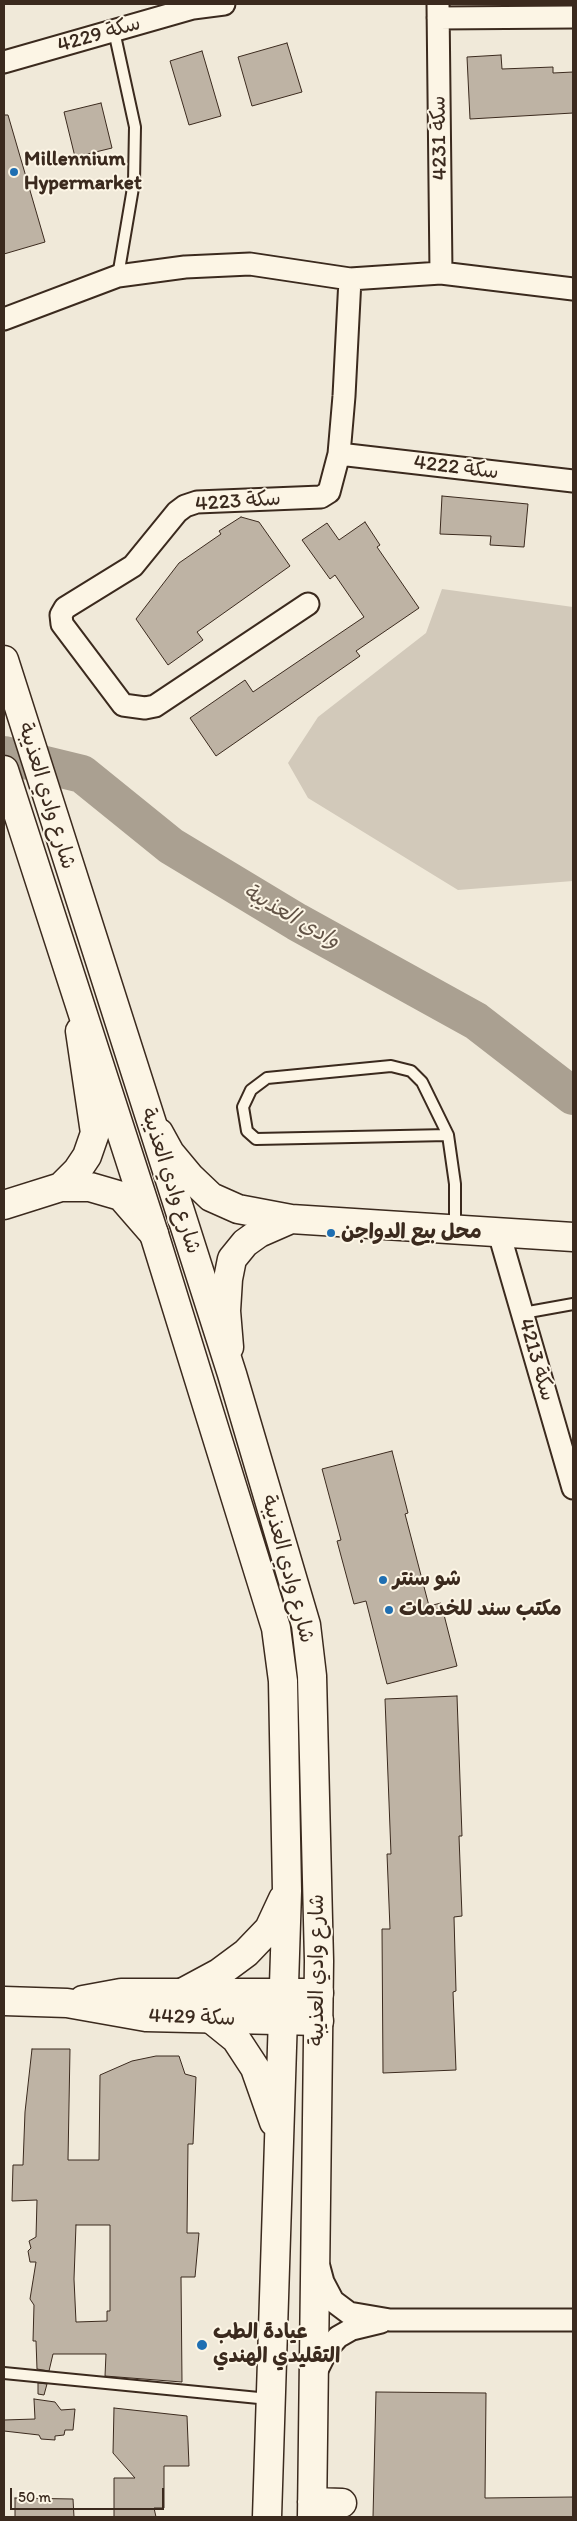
<!DOCTYPE html>
<html>
<head>
<meta charset="utf-8">
<style>
	body { margin:0 }
	#map { position:relative; width:577px; height:2521px; overflow:hidden; background:#f0e9d9; font-family:Itim,sans-serif }
	canvas { display:block }
	.frame { position:absolute; inset:0; border:5px solid #3b2a1e; pointer-events:none }
	.scale { position:absolute; left:10px; top:2488px; width:154px; height:22px; box-sizing:border-box; border:2px solid #3b2a1e; border-top:0; padding-left:6px; font-size:15px; line-height:18px; white-space:nowrap; color:#3b2a1e; -webkit-text-stroke:4px #fcf5e5; paint-order:stroke }
</style>
</head>
<body>
<div id="map">
<canvas width="577" height="2521"></canvas>
<div class="frame"></div>
<div class="scale">50 m</div>
</div>
<script>
const g = document.querySelector('canvas').getContext('2d');
g.lineJoin = 'round';
function fill(path, color) { g.fillStyle = color; g.fill(path, 'evenodd'); }
const poly = rows => new Path2D(rows.map(r => 'M' + r).join(''));
function trace(path, color, width, dash) { g.strokeStyle = color; g.lineWidth = width; g.lineCap = dash ? 'butt' : 'round'; g.setLineDash(dash || []); g.stroke(path); }
function write(font, color, halo, rows, align = 'center') {
  g.font = font + ' Itim,"Playpen Sans Arabic",sans-serif'; g.lineWidth = 4; g.setLineDash([]); g.textBaseline = 'middle'; g.strokeStyle = halo; g.fillStyle = color; for (const [text, x, y, turn = 0] of rows) {
    g.save(); g.translate(x, y); g.rotate((+turn || 0) * Math.PI / 180); g.textAlign = isNaN(turn) ? turn : align; if (halo) g.strokeText(text, 0, 0); g.fillText(text, 0, 0); g.restore();
  }
}
fill(poly([
	[442,589,573,607,573,881,458,890,308,798,288,763,318,717,426,633]
]), '#d2c9ba');
trace(poly([
	[4,755,82,774,171,846,297,922,476,1021,573,1096]
]), '#aaa091', 38);
const building = poly([
	[287,43,302,92,252,106,238,57,287,43],
	[202,51,221,116,189,125,170,61,202,51],
	[501,55,502,69,553,67,553,73,573,72,573,113,470,119,467,57,501,55],
	[101,103,112,148,75,157,64,112,101,103],
	[4,115,8,115,45,242,4,254,4,115],
	[442,496,528,504,524,547,490,545,491,536,440,534,442,496],
	[241,517,259,522,290,566,197,632,203,640,168,665,136,619,179,563,221,534,219,531,241,517],
	[365,522,380,545,377,547,419,608,356,651,360,656,216,756,190,718,245,680,253,692,364,617,335,575,330,579,302,540,327,523,339,540,365,522],
	[392,1451,408,1513,405,1514,429,1606,441,1603,457,1666,387,1684,366,1601,354,1604,337,1541,341,1540,322,1469,392,1451],
	[457,1696,462,1836,459,1836,462,1916,454,1917,456,1991,453,1992,456,2070,383,2073,382,1929,390,1929,387,1854,391,1854,385,1699,457,1696],
	[32,2049,70,2049,68,2160,99,2160,100,2075,132,2061,156,2056,179,2056,185,2074,196,2077,193,2144,188,2144,187,2233,199,2233,195,2277,181,2277,182,2382,105,2376,106,2354,53,2354,49,2371,37,2369,36,2341,33,2341,34,2305,30,2299,36,2262,30,2262,28,2251,31,2248,29,2241,36,2237,37,2200,12,2201,13,2165,23,2165,25,2112,32,2049],
	[76,2225,110,2225,110,2311,107,2311,107,2321,76,2322,74,2279,76,2225],
	[38,2383,47,2384,44,2395,38,2394,38,2383],
	[376,2392,486,2393,485,2498,573,2497,573,2517,373,2517,376,2392],
	[34,2399,55,2402,61,2410,75,2409,73,2430,65,2430,64,2435,55,2436,55,2440,41,2439,39,2435,4,2431,4,2420,35,2419,34,2399],
	[114,2408,187,2416,189,2466,164,2466,164,2508,154,2508,156,2517,114,2517,114,2478,135,2478,113,2453,114,2408],
	[15,2498,73,2499,74,2517,15,2517,15,2498]
]);
fill(building, '#beb3a4');
trace(building, '#3b2a1e', 1);
const lane = poly([
	[114,31,135,127,134,182,118,276],
	[448,1135,256,1139,247,1131,243,1107,251,1090,267,1078,391,1066,411,1071,422,1082,448,1135,455,1184,455,1229],
	[523,1313,573,1304],
	[4,2373,269,2399]
]);
const street = poly([
	[438,4,441,273],
	[438,18,573,17],
	[4,62,193,8,224,4],
	[4,319,118,276,185,267,250,264,350,279,441,273,573,289],
	[339,454,573,481],
	[308,604,155,706,145,708,123,705,62,624,61,615,65,608,133,566,177,512,185,506,197,502,321,497,329,492,339,454,344,396,350,279],
	[499,1233,573,1488],
	[319,2267,323,2282,333,2301,349,2313,390,2320,573,2320],
	[315,2374,328,2348,338,2337,352,2329,381,2322]
]);
const secondary = poly([
	[159,1133,170,1153,190,1177,211,1197,238,1209,291,1219,573,1237],
	[61,1187,77,1171,87,1156,95,1133,80,1031],
	[4,1205,61,1187,90,1187,121,1196,154,1234],
	[229,1347,226,1311,228,1279,232,1259,245,1243,259,1233,291,1219],
	[83,2000,121,1993,319,1993],
	[4,2001,67,2003,146,2017,319,2021]
]);
const primary = poly([
	[4,660,232,1374,306,1625,312,1676,319,1961,312,2517],
	[4,770,154,1234,276,1628,283,1681,287,1891,267,2517],
	[180,1994,219,1973,246,1953,269,1929,283,1899],
	[210,2018,236,2039,255,2068,274,2122],
	[312,2502,342,2503]
]);
trace(lane, '#3b2a1e', 14);
trace(street, '#3b2a1e', 25);
trace(secondary, '#3b2a1e', 31);
trace(primary, '#3b2a1e', 31);
trace(lane, '#fcf5e5', 10);
trace(street, '#fcf5e5', 21);
trace(secondary, '#fcf5e5', 28);
trace(primary, '#fcf5e5', 28);
for (const [x, y, r, color] of [
	[14,172,5,"#1f6fb2"],
	[331,1233,5,"#1f6fb2"],
	[383,1580,5,"#1f6fb2"],
	[389,1610,5,"#1f6fb2"],
	[202,2345,6,"#1f6fb2"]
]) { const dot = new Path2D(); dot.arc(x, y, r, 0, 2 * Math.PI); g.fillStyle = color; g.fill(dot); trace(dot, '#fcf5e5', 2); }
write('21px', '#3b2a1e', '#fcf5e5', [
	["سكة 4229",99,35,-16],
	["سكة 4231",440,138,-91],
	["سكة 4222",456,468,7],
	["سكة 4223",238,502,-4],
	["شارع وادي العذيبة",46,796,73],
	["شارع وادي العذيبة",170,1181,72],
	["سكة 4213",536,1360,74],
	["شارع وادي العذيبة",287,1569,75],
	["شارع وادي العذيبة",318,1970,-90],
	["سكة 4429",192,2018,2]
]);
write('bold 21px', '#3b2a1e', '#fcf5e5', [
	["Millennium",24,160],
	["Hypermarket",24,184],
	["محل بيع الدواجن",341,1233],
	["شو سنتر",393,1580],
	["مكتب سند للخدمات",399,1610],
	["عيادة الطب",213,2333],
	["التقليدي الهندي",213,2357]
], 'left');
write('italic 22px', '#625346', '#fcf5e5', [
	["وادي العذيبة",291,917,30]
]);
</script>
</body>
</html>
